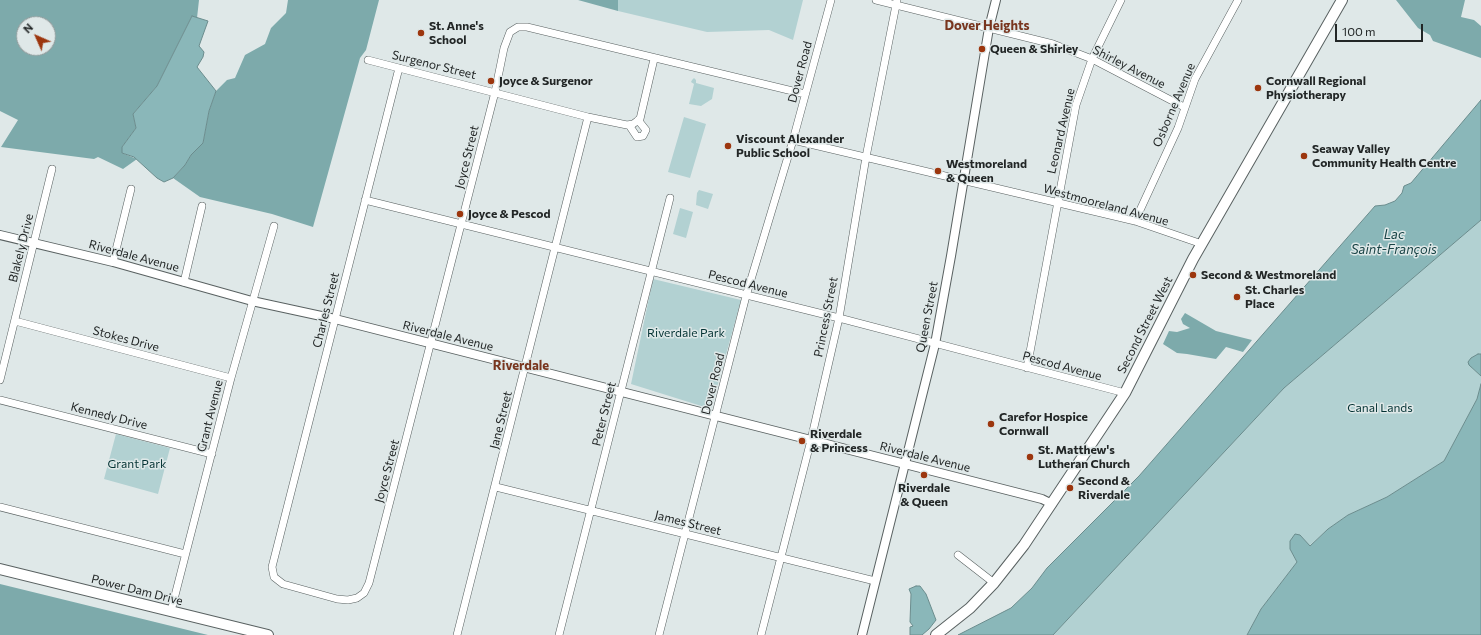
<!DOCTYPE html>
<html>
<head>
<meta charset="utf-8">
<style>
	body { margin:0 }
	#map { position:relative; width:1481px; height:635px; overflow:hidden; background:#dfe8e8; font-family:Commissioner,sans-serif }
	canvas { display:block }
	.north { position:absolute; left:16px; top:16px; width:40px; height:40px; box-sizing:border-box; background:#dfe8e8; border:1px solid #939a9a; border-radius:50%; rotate:315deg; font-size:11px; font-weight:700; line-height:16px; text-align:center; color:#222626 }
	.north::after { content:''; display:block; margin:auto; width:14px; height:18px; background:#9c360e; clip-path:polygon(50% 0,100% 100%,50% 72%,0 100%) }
	.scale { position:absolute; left:1335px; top:24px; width:88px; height:18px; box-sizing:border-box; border:2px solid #222626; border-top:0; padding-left:5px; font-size:12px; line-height:14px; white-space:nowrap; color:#222626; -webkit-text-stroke:3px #dfe8e8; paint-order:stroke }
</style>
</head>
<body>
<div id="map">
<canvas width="1481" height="635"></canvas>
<div class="north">N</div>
<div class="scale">100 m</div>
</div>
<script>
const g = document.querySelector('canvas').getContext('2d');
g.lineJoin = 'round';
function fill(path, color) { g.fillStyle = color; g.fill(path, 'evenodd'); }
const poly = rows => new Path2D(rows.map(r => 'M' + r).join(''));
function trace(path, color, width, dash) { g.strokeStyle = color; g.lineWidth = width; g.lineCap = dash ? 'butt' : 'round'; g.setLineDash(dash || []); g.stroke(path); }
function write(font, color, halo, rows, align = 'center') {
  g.font = font + ' Commissioner,sans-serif'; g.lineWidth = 3; g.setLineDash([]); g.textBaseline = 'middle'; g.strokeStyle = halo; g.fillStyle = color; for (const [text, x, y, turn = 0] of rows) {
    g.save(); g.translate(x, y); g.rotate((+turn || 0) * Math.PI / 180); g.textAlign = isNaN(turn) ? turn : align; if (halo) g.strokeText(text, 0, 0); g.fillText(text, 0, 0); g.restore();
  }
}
fill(poly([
	[618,0,803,0,793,40,769,30,707,32,618,11],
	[694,78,696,80,696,83,714,88,712,99,701,106,689,104,694,84,691,82,692,80],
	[684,117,706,124,690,178,668,172],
	[699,190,713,194,708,209,696,205,697,193],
	[680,208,693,212,686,238,673,234],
	[1481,220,1481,354,1478,354,1472,368,1481,376,1481,384,1477,399,1444,461,1387,497,1348,515,1328,529,1309,546,1300,535,1290,549,1297,562,1261,609,1247,635,1053,635,1284,388],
	[653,279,741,300,711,409,631,384],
	[116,434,170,448,158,494,104,479]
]), '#b2d1d2');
fill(poly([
	[0,0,199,0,197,18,192,16,157,86,133,114,136,128,122,147,122,153,137,159,123,169,98,157,94,159,1,147,18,120,0,111],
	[24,24,48,24,48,48,24,48],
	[288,0,379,0,366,50,360,58,313,227,272,214,200,197,173,178,185,165,191,155,203,143,209,111,216,91,227,80,235,78,245,55,265,44,271,28,286,13],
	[578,0,618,0,618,11],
	[1396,0,1465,0,1461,17,1474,20,1481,26,1481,58,1433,41,1430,35,1418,28],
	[1185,313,1216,331,1252,340,1243,352,1226,347,1216,359,1187,354,1177,353,1163,344,1169,331,1177,332,1190,328,1183,324,1181,319],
	[0,584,208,635,0,635]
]), '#7daaab');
const water = poly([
	[192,16,208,21,199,46,204,52,203,57,197,67,216,91,209,111,203,143,191,155,185,165,173,178,164,182,157,178,134,157,122,153,122,147,136,128,133,114,157,86,192,16],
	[1481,100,1481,220,1284,388,1053,635,958,635,1011,608,1032,588,1047,568,1139,476,1375,206,1385,205,1395,201,1402,193,1404,186,1411,183,1481,100],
	[1478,354,1481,354,1481,376,1469,365,1468,362,1471,358,1478,354],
	[1481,384,1481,635,1247,635,1261,609,1297,562,1290,549,1290,541,1295,534,1300,535,1310,546,1328,529,1348,515,1387,497,1444,461,1477,399,1481,384],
	[916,586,920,586,926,594,936,620,929,629,922,635,910,635,910,627,913,626,910,622,911,594,909,589,916,586]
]);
fill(water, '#8ab7b9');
trace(water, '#6b8c8d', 1);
const minor = poly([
	[876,0,1053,44,1092,59,1184,107],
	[368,60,588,117,627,125,633,124,640,119,654,59],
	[399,68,272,567,274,577,283,584,337,599,348,600,357,598,364,593,369,583,495,92,504,48,510,32,518,27,527,27,805,94],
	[629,125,637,137,643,136,646,130,638,120],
	[793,140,1135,221,1202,244],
	[365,200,839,318,1125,393],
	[1135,221,1178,128,1195,79,1238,0],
	[113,262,131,189],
	[184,282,202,206],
	[15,321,231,378],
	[1027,368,1076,105,1092,59,1121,0],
	[0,380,52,169],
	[0,400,212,454],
	[496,487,875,581],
	[0,507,185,554],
	[958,555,994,583],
	[171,611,231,378,274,226],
	[457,635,588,117],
	[559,635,670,198],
	[659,635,746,296,793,140,831,0],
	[761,635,811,440,839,318,866,157,897,0]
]);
const tertiary = poly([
	[0,235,113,262,252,301,335,319,905,464,1042,499,1052,504],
	[862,635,935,344,951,256,989,28,996,0]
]);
const secondary = poly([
	[0,569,268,635],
	[936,635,970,608,994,583,1024,545,1125,393,1193,259,1342,0]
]);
trace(minor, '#596161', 8);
trace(tertiary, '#596161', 10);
trace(secondary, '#596161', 12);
trace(minor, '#fff', 7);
trace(tertiary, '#fff', 8);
trace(secondary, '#fff', 10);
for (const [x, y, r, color] of [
	[421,33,4,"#9c360e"],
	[982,49,4,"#9c360e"],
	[491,81,4,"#9c360e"],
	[1258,88,4,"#9c360e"],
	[728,146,4,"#9c360e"],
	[1304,156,4,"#9c360e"],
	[938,171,4,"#9c360e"],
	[460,214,4,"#9c360e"],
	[1193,275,4,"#9c360e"],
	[1237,297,4,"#9c360e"],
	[991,424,4,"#9c360e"],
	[802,441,4,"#9c360e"],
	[1030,457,4,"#9c360e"],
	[924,475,4,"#9c360e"],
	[1070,488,4,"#9c360e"]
]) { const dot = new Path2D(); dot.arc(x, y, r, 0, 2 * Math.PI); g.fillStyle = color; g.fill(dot); trace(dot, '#dfe8e8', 1.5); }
write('bold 12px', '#222626', '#dfe8e8', [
	["St. Anne's",429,26],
	["School",429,40],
	["Queen & Shirley",990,49],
	["Joyce & Surgenor",499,81],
	["Cornwall Regional",1266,81],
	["Physiotherapy",1266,95],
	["Viscount Alexander",736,139],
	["Public School",736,153],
	["Seaway Valley",1312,149],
	["Community Health Centre",1312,163],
	["Westmoreland",946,164],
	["& Queen",946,178],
	["Joyce & Pescod",468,214],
	["Second & Westmoreland",1201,275],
	["St. Charles",1245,290],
	["Place",1245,304],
	["Carefor Hospice",999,417],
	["Cornwall",999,431],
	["Riverdale",810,434],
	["& Princess",810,448],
	["St. Matthew's",1038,450],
	["Lutheran Church",1038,464],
	["Second &",1078,481],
	["Riverdale",1078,495],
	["Riverdale",924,488,"center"],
	["& Queen",924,502,"center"]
], 'left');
write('12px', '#222626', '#dfe8e8', [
	["Surgenor Street",434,65,14],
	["Shirley Avenue",1129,67,27],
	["Dover Road",800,72,-75],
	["Osborne Avenue",1174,105,-67],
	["Leonard Avenue",1061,131,-77],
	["Joyce Street",467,157,-76],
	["Westmooreland Avenue",1106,205,15],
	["Blakely Drive",21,248,-76],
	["Riverdale Avenue",134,256,15],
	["Pescod Avenue",748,284,14],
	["Charles Street",326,310,-76],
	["Princess Street",826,317,-79],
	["Queen Street",927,317,-79],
	["Second Street West",1145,325,-63],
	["Riverdale Avenue",448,336,14],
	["Stokes Drive",126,339,15],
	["Pescod Avenue",1062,366,15],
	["Dover Road",713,384,-76],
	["Peter Street",604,414,-76],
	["Kennedy Drive",109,416,14],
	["Grant Avenue",210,416,-76],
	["Jane Street",501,420,-76],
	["Riverdale Avenue",925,457,14],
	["Joyce Street",387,471,-75],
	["James Street",688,523,14],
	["Power Dam Drive",137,590,14]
]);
write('12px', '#043334', '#dfe8e8', [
	["Riverdale Park",686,333],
	["Canal Lands",1380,408],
	["Grant Park",137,464]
]);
write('bold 13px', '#78351e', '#dfe8e8', [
	["Dover Heights",987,26],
	["Riverdale",521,366]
]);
write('italic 13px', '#184345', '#dfe8e8', [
	["Lac",1394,235],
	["Saint-François",1394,250]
]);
</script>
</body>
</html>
